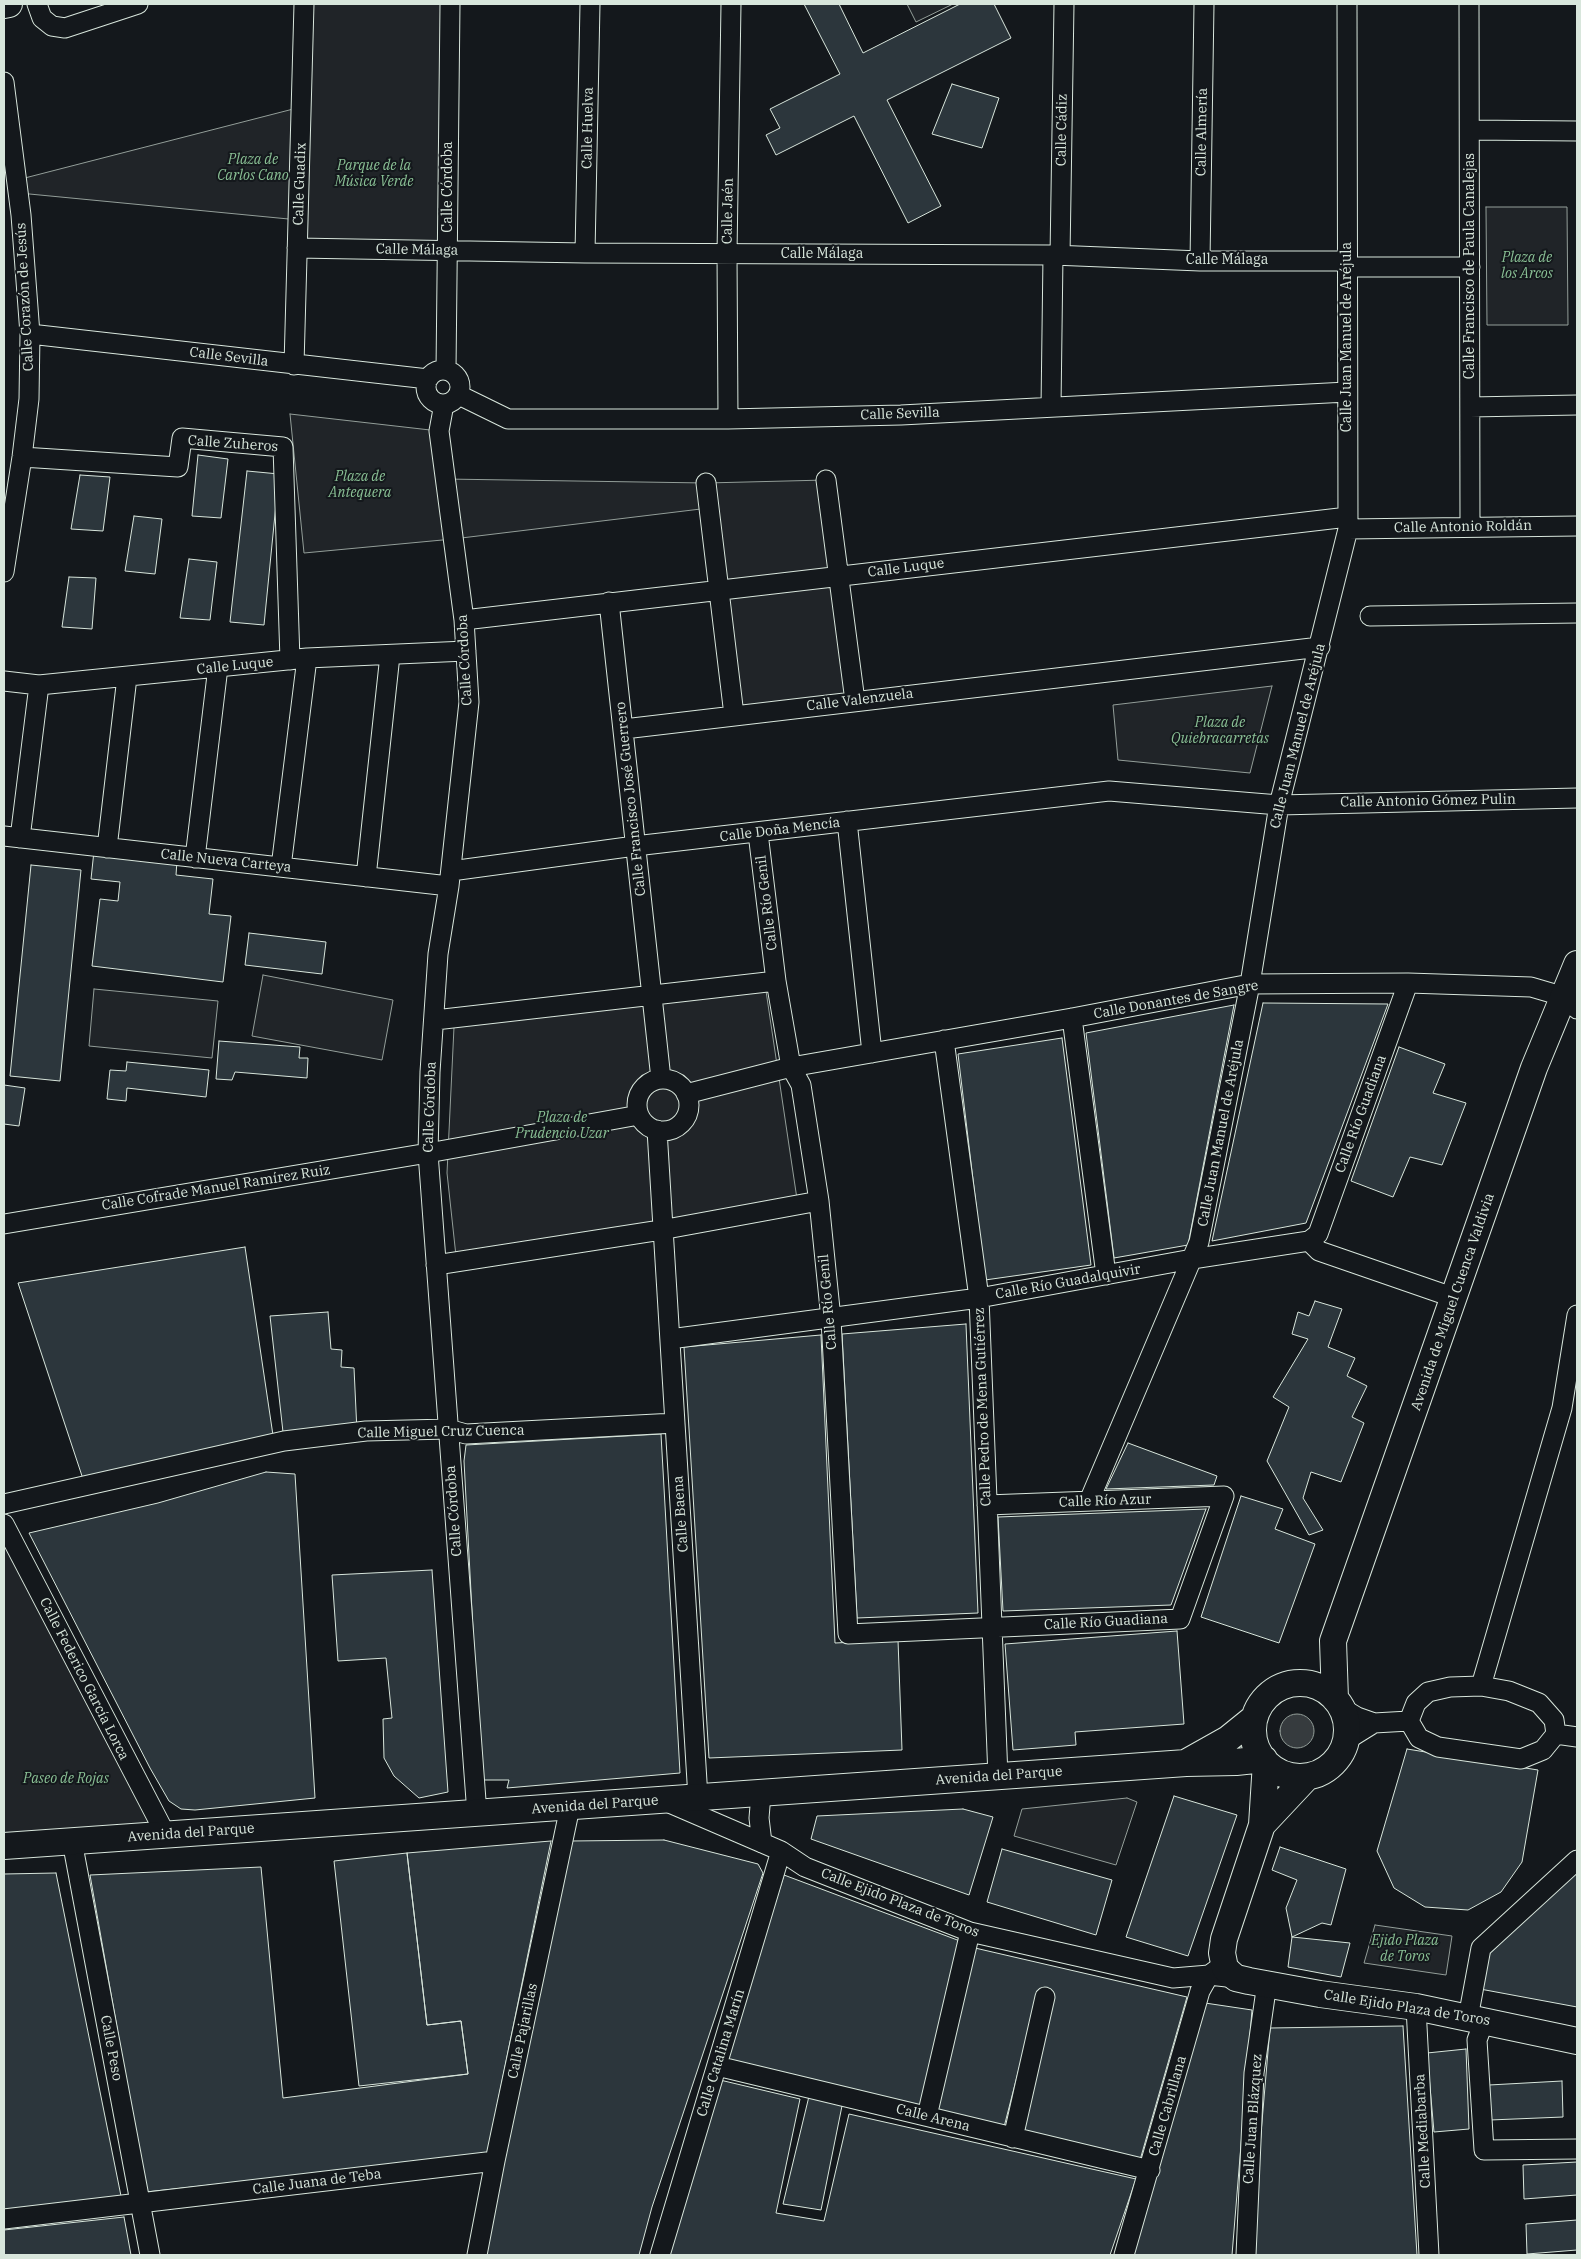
<!DOCTYPE html>
<html>
<head>
<meta charset="utf-8">
<style>
	body { margin:0 }
	#map { position:relative; width:1581px; height:2259px; overflow:hidden; background:#14181c; font-family:"IBM Plex Serif",serif }
	canvas { display:block }
	.frame { position:absolute; inset:0; border:5px solid #d8e6dc; pointer-events:none }
</style>
</head>
<body>
<div id="map">
<canvas width="1581" height="2259"></canvas>
<div class="frame"></div>
</div>
<script>
const g = document.querySelector('canvas').getContext('2d');
g.lineJoin = 'round';
function fill(path, color) { g.fillStyle = color; g.fill(path, 'evenodd'); }
const poly = rows => new Path2D(rows.map(r => 'M' + r).join(''));
function trace(path, color, width, dash) { g.strokeStyle = color; g.lineWidth = width; g.lineCap = dash ? 'butt' : 'round'; g.setLineDash(dash || []); g.stroke(path); }
function write(font, color, halo, rows, align = 'center') {
  g.font = font + ' "IBM Plex Serif",serif'; g.lineWidth = 4; g.setLineDash([]); g.textBaseline = 'middle'; g.strokeStyle = halo; g.fillStyle = color; for (const [text, x, y, turn = 0] of rows) {
    g.save(); g.translate(x, y); g.rotate((+turn || 0) * Math.PI / 180); g.textAlign = isNaN(turn) ? turn : align; if (halo) g.strokeText(text, 0, 0); g.fillText(text, 0, 0); g.restore();
  }
}
const green = poly([
	[304,4,450,4,448,250,297,248,299,220,19,193,17,180,301,107,304,4],
	[907,4,953,4,916,22,907,4],
	[1486,207,1567,207,1568,325,1487,325,1486,207],
	[290,414,439,431,445,479,706,483,826,480,855,701,734,715,709,508,453,539,304,553,290,414],
	[1272,686,1250,773,1118,760,1113,705,1272,686],
	[263,975,393,1000,382,1060,252,1036,263,975],
	[94,989,218,1001,212,1058,89,1046,94,989],
	[766,991,797,1199,456,1256,447,1173,454,1027,766,991],
	[4,1524,166,1835,4,1846,4,1524],
	[1127,1798,1137,1802,1116,1865,1014,1836,1022,1809,1127,1798],
	[1375,1925,1452,1936,1446,1975,1364,1963,1375,1925]
]);
fill(green, '#202428');
trace(green, '#939e99', 1);
const water = poly([
	'1280 1731a17 17 0 1 1 34 0a17 17 0 1 1-34 0Z'
]);
fill(water, '#363b3e');
trace(water, '#939e99', 1);
const building = poly([
	[804,4,839,4,863,53,960,4,994,4,1011,38,887,100,941,206,908,223,854,116,776,155,766,135,780,128,770,109,840,74,804,4],
	[952,84,999,98,982,148,932,134,952,84],
	[198,455,228,459,221,518,192,516,198,455],
	[247,471,279,474,264,625,230,622,247,471],
	[80,475,110,477,103,531,71,529,80,475],
	[134,516,162,519,155,574,125,571,134,516],
	[189,559,217,562,210,620,180,618,189,559],
	[69,577,96,578,92,629,62,627,69,577],
	[94,851,177,861,176,875,213,879,209,914,231,916,223,982,92,966,100,899,118,901,120,882,91,879,94,851],
	[31,865,81,870,60,1081,10,1076,31,865],
	[249,933,326,942,322,974,245,965,249,933],
	[1263,1003,1388,1004,1306,1223,1212,1241,1263,1003],
	[1234,1005,1188,1245,1114,1258,1086,1033,1234,1005],
	[1062,1038,1091,1265,985,1280,958,1054,1062,1038],
	[219,1041,300,1047,299,1058,308,1058,307,1078,235,1072,232,1080,216,1079,219,1041],
	[1399,1047,1445,1064,1433,1093,1466,1103,1442,1165,1410,1157,1393,1197,1351,1181,1399,1047],
	[127,1062,209,1070,206,1097,127,1088,126,1101,107,1099,110,1070,126,1071,127,1062],
	[4,1085,25,1088,19,1126,4,1124,4,1085],
	[245,1247,274,1442,85,1485,18,1283,245,1247],
	[1315,1301,1342,1309,1328,1347,1355,1358,1347,1376,1367,1386,1352,1417,1364,1423,1341,1482,1311,1472,1303,1498,1323,1530,1309,1535,1267,1461,1289,1407,1273,1397,1308,1339,1292,1334,1298,1312,1309,1316,1315,1301],
	[328,1312,331,1349,342,1350,341,1367,354,1368,357,1432,284,1441,270,1316,328,1312],
	[966,1324,978,1613,857,1618,842,1334,966,1324],
	[821,1335,835,1643,898,1640,902,1750,709,1758,684,1347,821,1335],
	[661,1434,680,1773,507,1788,509,1780,481,1780,464,1461,466,1445,661,1434],
	[1128,1443,1217,1476,1214,1485,1106,1489,1128,1443],
	[266,1472,295,1474,315,1798,195,1810,181,1809,169,1801,150,1768,29,1533,158,1503,266,1472],
	[1241,1496,1283,1509,1275,1529,1315,1544,1279,1643,1201,1617,1241,1496],
	[1206,1509,1171,1605,1003,1611,998,1517,1206,1509],
	[432,1570,448,1792,419,1798,394,1776,384,1758,383,1719,392,1718,386,1658,338,1661,332,1575,432,1570],
	[1177,1631,1184,1724,1075,1732,1076,1745,1013,1750,1005,1644,1177,1631],
	[1407,1749,1538,1770,1522,1862,1501,1892,1468,1910,1425,1907,1394,1888,1377,1851,1407,1749],
	[1174,1796,1237,1815,1188,1956,1126,1937,1174,1796],
	[963,1809,993,1817,969,1895,811,1839,817,1816,963,1809],
	[664,1840,758,1864,763,1873,652,2207,639,2255,485,2255,570,1841,664,1840],
	[551,1841,487,2155,146,2192,90,1875,261,1867,283,2098,468,2074,461,2021,427,2025,407,1853,551,1841],
	[1280,1847,1346,1869,1331,1925,1322,1923,1292,1937,1286,1908,1297,1880,1272,1870,1280,1847],
	[1002,1849,1112,1880,1096,1935,987,1902,1002,1849],
	[407,1853,427,2025,461,2021,468,2074,359,2086,334,1861,407,1853],
	[1577,1870,1577,2007,1480,1989,1490,1953,1577,1870],
	[56,1873,121,2196,4,2211,4,1874,56,1873],
	[784,1875,960,1941,920,2108,726,2060,784,1875],
	[1292,1937,1350,1943,1341,1977,1288,1967,1292,1937],
	[975,1948,1187,1997,1140,2160,1022,2132,1039,1991,1004,2127,937,2111,975,1948],
	[1205,2003,1252,2010,1232,2255,1130,2255,1205,2003],
	[1403,2026,1417,2255,1255,2255,1260,2145,1270,2028,1403,2026],
	[1466,2049,1469,2129,1434,2132,1427,2053,1466,2049],
	[720,2080,800,2099,776,2213,824,2221,849,2114,1136,2179,1110,2255,668,2255,720,2080],
	[1562,2081,1563,2117,1490,2120,1489,2085,1562,2081],
	[811,2088,844,2096,821,2210,783,2204,811,2088],
	[1577,2162,1577,2195,1524,2199,1523,2165,1577,2162],
	[124,2217,131,2255,4,2255,4,2230,124,2217],
	[1577,2220,1577,2250,1527,2254,1526,2224,1577,2220]
]);
fill(building, '#2c363c');
trace(building, '#d8e6dc', 1);
const street = poly([
	[37,4,42,18,52,26,65,28,138,4],
	[1469,4,1470,527],
	[4,82,21,215,30,334,29,399,22,457,4,572],
	[1470,130,1577,131],
	[297,248,585,253,1053,255,1200,261,1347,261],
	[585,253,590,4],
	[1060,256,1064,4],
	[1200,261,1204,4],
	[1347,267,1470,267],
	[30,334,428,379],
	[294,365,304,4],
	[446,370,450,4],
	'426 387a17 17 0 1 1 34 0a17 17 0 1 1-34 0Z',
	[459,395,508,419,728,419,901,415,1347,392],
	[444,404,439,431,464,620,469,702,449,886,438,954,430,1072,428,1153,477,1814],
	[1051,407,1053,255],
	[1470,407,1577,405],
	[728,419,727,253,731,4],
	[22,457,178,467,182,438,283,447,290,660],
	[826,480,855,701],
	[706,483,734,715],
	[1348,529,1577,526],
	[609,602,661,1079],
	[1370,616,1577,613],
	[464,620,1348,517],
	[4,681,39,685,307,658,466,651],
	[624,729,1320,647],
	[847,821,872,1053],
	[758,833,776,981,791,1067,801,1085,819,1201,831,1319,848,1634,1180,1619,1224,1496,987,1505],
	[4,836,449,886],
	[20,838,39,685],
	[107,848,127,677],
	[195,858,218,667],
	[281,867,307,658],
	[451,871,635,846,1109,791,1279,805,1577,798],
	[366,877,390,655],
	[1072,1018,1106,1275],
	[435,1020,776,981],
	[944,1040,979,1298,998,1777],
	'637 1105a26 26 0 1 1 52 0a26 26 0 1 1-52 0Z',
	[686,1094,791,1067,1072,1018,1250,984,1408,983,1531,987,1565,997,1577,1009],
	[657,1130,698,1798],
	[4,1224,428,1153,639,1115],
	[1309,1241,1318,1234,1408,983],
	[436,1265,661,1230,819,1201],
	[670,1339,979,1298,1192,1259,1309,1241,1319,1251,1455,1298],
	[1089,1501,1199,1242,1250,984,1279,805,1348,529,1347,4],
	[4,1504,284,1441,366,1431,448,1429,466,1434,675,1423],
	[4,1524,166,1835],
	[1481,1686,1562,1408,1577,1315],
	[1481,1686,1509,1691,1539,1703,1554,1720,1556,1734,1543,1750,1521,1759,1438,1747,1419,1738,1409,1721,1416,1703,1428,1692,1450,1687,1481,1686],
	[1342,1708,1357,1717,1374,1723,1409,1721],
	[1556,1734,1577,1737],
	[1345,1741,1374,1723],
	[761,1794,759,1818,762,1843],
	[665,1801,781,1851,805,1867,970,1932,1173,1978,1209,1975,1236,1978],
	[72,1841,150,2255],
	[1416,2007,1429,2255],
	[1468,2018,1481,1948,1577,1860],
	[1484,2021,1477,2040,1484,2150,1577,2149],
	[717,2066,1150,2170],
	[927,2116,970,1932],
	[1013,2138,1045,1997],
	[4,2219,495,2161],
	[477,2255,495,2161,570,1807],
	[660,2255,781,1851],
	[1124,2255,1200,1991,1209,1975,1216,1970],
	[1246,2255,1254,2073,1267,1983]
]);
const secondary = poly([
	[4,5,9,4],
	'1253 1730a47 47 0 1 1 94 0a47 47 0 1 1-94 0Z',
	[1335,1699,1333,1641,1534,1068,1577,964],
	[1187,1762,1228,1739,1254,1718],
	[1266,1762,1262,1825,1224,1939,1222,1953,1225,1968,1230,1973,1236,1978,1249,1981,1320,1994,1416,2007,1577,2041],
	[1262,1825,1307,1777],
	[4,1846,1186,1763,1236,1762,1264,1759]
]);
trace(street, '#d8e6dc', 21);
trace(secondary, '#d8e6dc', 28);
trace(street, '#14181c', 19);
trace(secondary, '#14181c', 26);
write('14px', '#d8e6dc', '#14181c', [
	["Calle Huelva",588,128,-89],
	["Calle Cádiz",1062,130,-89],
	["Calle Almería",1202,132,-89],
	["Calle Guadix",300,184,-88],
	["Calle Córdoba",448,187,-90],
	["Calle Jaén",728,211,-89],
	["Calle Málaga",417,250,1],
	["Calle Málaga",822,254],
	["Calle Málaga",1227,260],
	["Calle Francisco de Paula Canalejas",1470,266,-90],
	["Calle Corazón de Jesús",25,297,-93],
	["Calle Juan Manuel de Aréjula",1347,337,-90],
	["Calle Sevilla",229,357,7],
	["Calle Sevilla",900,414,-2],
	["Calle Zuheros",233,444,4],
	["Calle Antonio Roldán",1463,527,-1],
	["Calle Luque",906,568,-7],
	["Calle Córdoba",465,660,-93],
	["Calle Luque",235,666,-6],
	["Calle Valenzuela",860,700,-7],
	["Calle Juan Manuel de Aréjula",1298,736,-76],
	["Calle Francisco José Guerrero",631,799,-96],
	["Calle Antonio Gómez Pulin",1428,801,-1],
	["Calle Doña Mencía",780,830,-7],
	["Calle Nueva Carteya",226,861,6],
	["Calle Río Genil",767,903,-97],
	["Calle Donantes de Sangre",1176,1000,-10],
	["Calle Córdoba",430,1107,-88],
	["Calle Río Guadiana",1361,1114,-70],
	["Calle Juan Manuel de Aréjula",1221,1133,-79],
	["Calle Cofrade Manuel Ramírez Ruiz",216,1188,-9],
	["Calle Río Guadalquivir",1068,1282,-10],
	["Calle Río Genil",828,1302,-95],
	["Avenida de Miguel Cuenca Valdivia",1453,1302,-71],
	["Calle Pedro de Mena Gutiérrez",983,1407,-92],
	["Calle Miguel Cruz Cuenca",441,1432,-1],
	["Calle Río Azur",1105,1501,-2],
	["Calle Córdoba",454,1511,-94],
	["Calle Baena",681,1514,-94],
	["Calle Río Guadiana",1106,1622,-3],
	["Calle Federico García Lorca",84,1679,63],
	["Avenida del Parque",999,1776,-4],
	["Avenida del Parque",595,1805,-4],
	["Avenida del Parque",191,1833,-4],
	["Calle Ejido Plaza de Toros",900,1903,21],
	["Calle Ejido Plaza de Toros",1407,2008,9],
	["Calle Pajarillas",523,2031,-78],
	["Calle Peso",111,2048,79],
	["Calle Catalina Marín",721,2053,-73],
	["Calle Cabrillana",1168,2106,-74],
	["Calle Arena",933,2118,14],
	["Calle Juan Blázquez",1253,2119,-86],
	["Calle Mediabarba",1423,2131,-93],
	["Calle Juana de Teba",317,2182,-7]
]);
write('italic 14px', '#8ac095', '#14181c', [
	["Plaza de",253,160],
	["Carlos Cano",253,176],
	["Parque de la",374,166],
	["Música Verde",374,182],
	["Plaza de",1527,258],
	["los Arcos",1527,274],
	["Plaza de",360,477],
	["Antequera",360,493],
	["Plaza de",1220,723],
	["Quiebracarretas",1220,739],
	["Plaza de",562,1118],
	["Prudencio Uzar",562,1134],
	["Paseo de Rojas",66,1779],
	["Ejido Plaza",1405,1941],
	["de Toros",1405,1957]
]);
</script>
</body>
</html>
